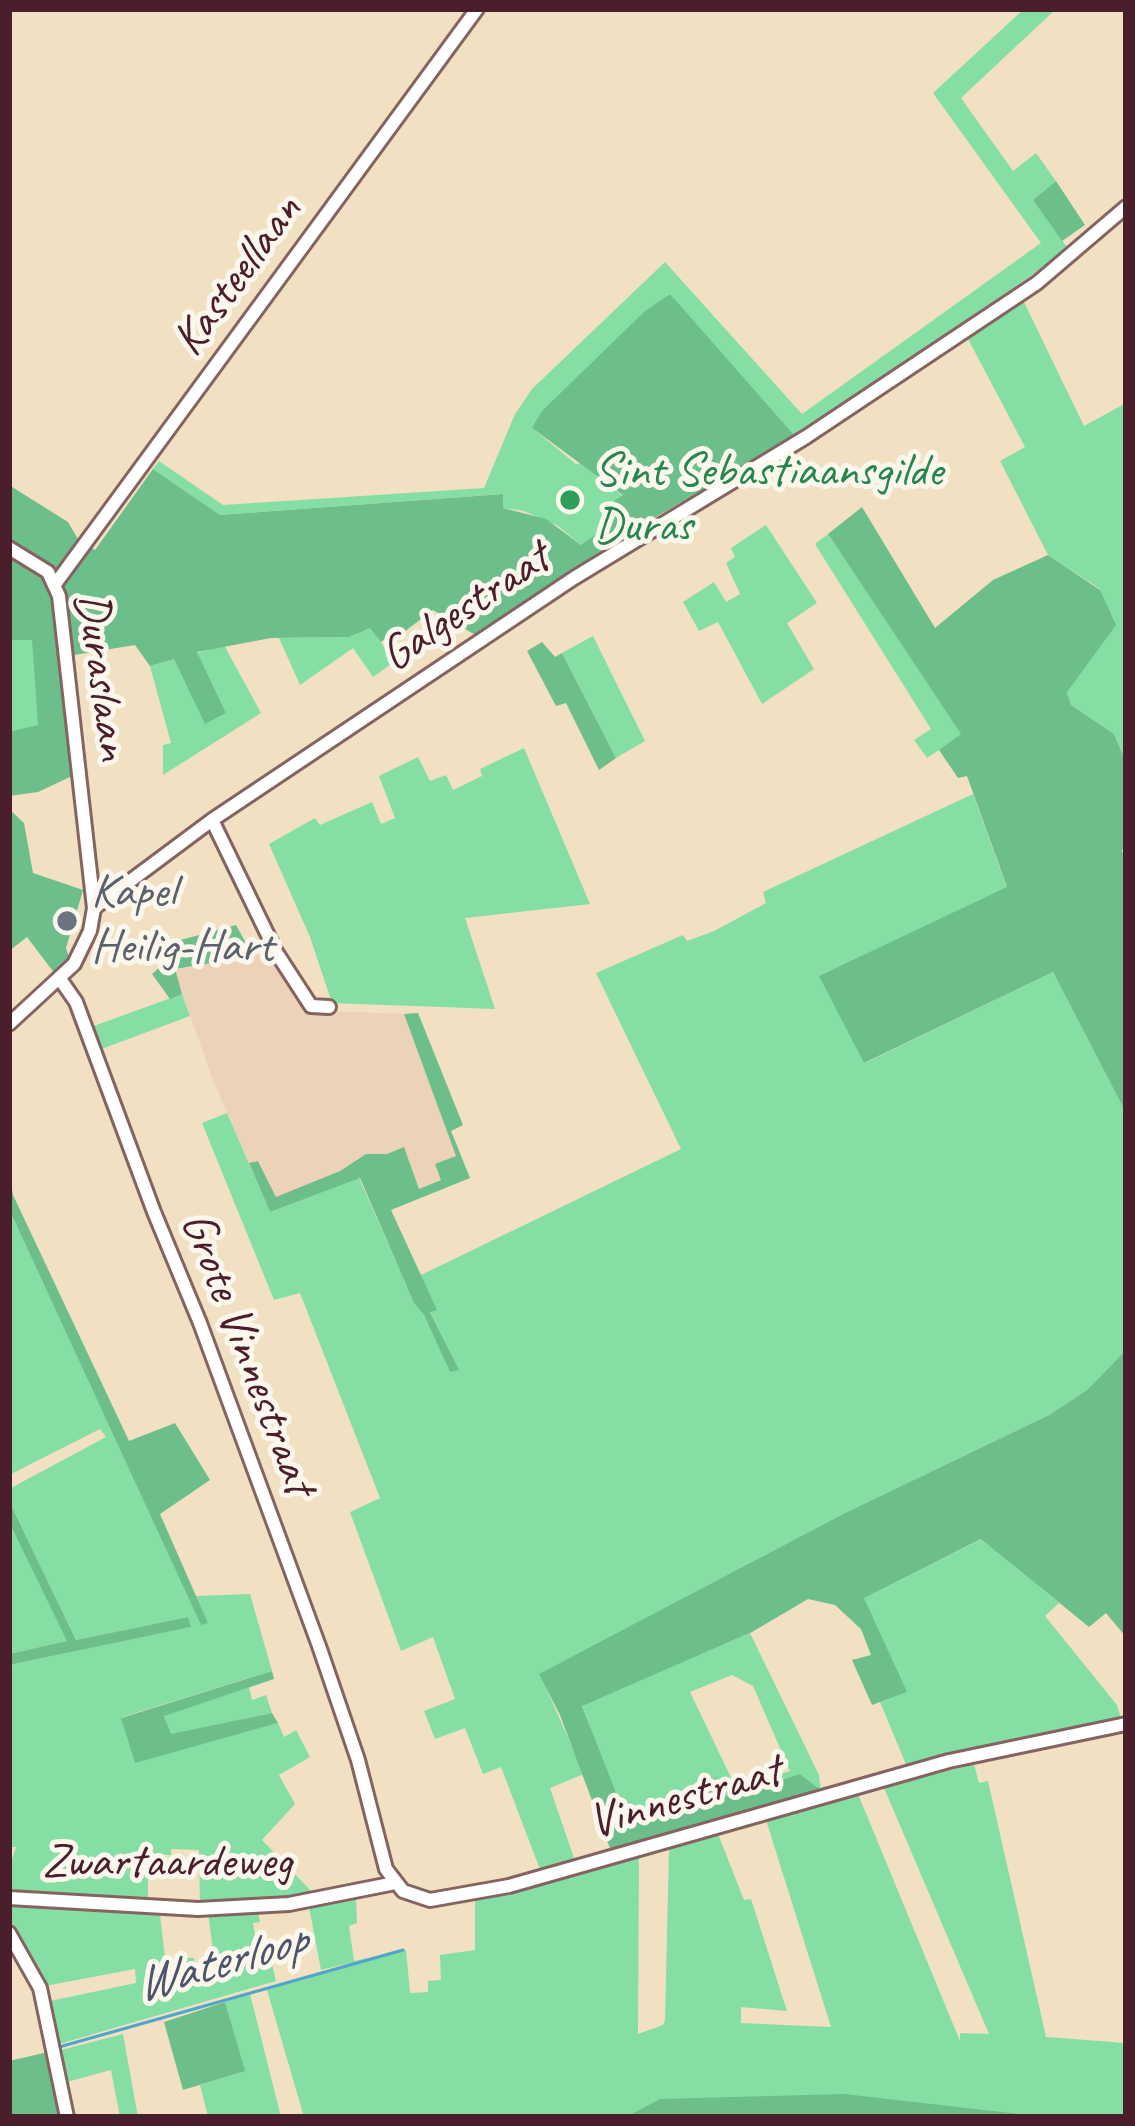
<!DOCTYPE html>
<html>
<head>
<meta charset="utf-8">
<style>
	body { margin:0 }
	#map { position:relative; width:1135px; height:2126px; overflow:hidden; background:#f2e0c2; font-family:Caveat,sans-serif }
	canvas { display:block }
	.frame { position:absolute; inset:0; border:12px solid #4a1f2b; pointer-events:none }
</style>
</head>
<body>
<div id="map">
<canvas width="1135" height="2126"></canvas>
<div class="frame"></div>
</div>
<script>
const g = document.querySelector('canvas').getContext('2d');
g.lineJoin = 'round';
function fill(path, color) { g.fillStyle = color; g.fill(path, 'evenodd'); }
const poly = rows => new Path2D(rows.map(r => 'M' + r).join(''));
function trace(path, color, width, dash) { g.strokeStyle = color; g.lineWidth = width; g.lineCap = dash ? 'butt' : 'round'; g.setLineDash(dash || []); g.stroke(path); }
function write(font, color, halo, rows, align = 'center') {
  g.font = font + ' Caveat,sans-serif'; g.lineWidth = 10; g.setLineDash([]); g.textBaseline = 'middle'; g.strokeStyle = halo; g.fillStyle = color; for (const [text, x, y, turn = 0] of rows) {
    g.save(); g.translate(x, y); g.rotate((+turn || 0) * Math.PI / 180); g.textAlign = isNaN(turn) ? turn : align; if (halo) g.strokeText(text, 0, 0); g.fillText(text, 0, 0); g.restore();
  }
}
fill(poly([
	[272,952,307,1010,404,1014,456,1156,441,1179,419,1189,404,1148,387,1154,366,1154,340,1171,276,1198,259,1161,249,1163,213,1080,174,970]
]), '#ecd2b8');
fill(poly([
	[1024,9,1056,9,961,98,1013,171,1036,153,1056,181,1033,200,1069,250,795,436,669,294,532,428,576,464,581,463,623,496,613,521,581,545,558,526,524,511,503,508,502,494,220,515,153,469,159,461,223,505,484,488,515,414,532,389,665,262,802,414,1041,243,933,93],
	[1023,300,1084,426,1126,403,1126,762,1114,734,1071,705,1067,691,1100,589,1048,555,1000,461,1025,447,967,337],
	[766,525,817,603,787,623,814,669,762,704,718,622,699,631,683,602,714,582,726,602,740,594,726,563,735,557,731,548],
	[828,534,962,735,927,758,914,740,931,729,815,544],
	[9,557,68,746,9,784],
	[371,627,394,662,373,677,353,648,300,685,279,638,349,637],
	[593,636,645,741,616,758,562,653],
	[224,645,261,713,163,775,163,745,171,743,150,666,174,659,206,723,226,713,197,653],
	[524,748,590,904,465,918,495,1009,332,1003,310,937,269,844,315,818,320,825,372,802,381,824,395,818,379,776,418,757,430,781,446,775,453,790,482,776,480,769],
	[973,794,1007,888,820,976,865,1063,1053,972,1126,1113,1126,1350,1087,1390,1049,1415,845,1513,540,1674,584,1774,550,1788,575,1861,541,1872,501,1767,483,1774,465,1728,435,1739,424,1711,455,1699,433,1637,401,1651,350,1512,380,1498,300,1293,274,1300,202,1123,227,1113,270,1212,359,1178,414,1302,424,1315,450,1371,458,1369,430,1311,436,1309,419,1276,681,1149,596,973,683,935,687,941,714,931,766,903,763,892],
	[182,994,190,1016,99,1050,91,1027],
	[9,1209,201,1624,207,1622,196,1596,250,1594,272,1671,122,1717,135,1762,278,1723,284,1737,296,1730,310,1757,279,1775,295,1804,262,1840,316,1896,200,1904,199,1850,171,1849,171,1855,148,1855,148,1906,9,1893,9,1869,16,1847,9,1847,9,1665,190,1627,188,1617,76,1640,9,1501,9,1489,106,1437,100,1429,9,1475],
	[9,1522,68,1641,9,1654],
	[982,1539,1059,1603,1045,1616,1117,1705,1121,1719,907,1767,880,1702,906,1692,863,1598],
	[750,1633,819,1775,821,1790,800,1774,726,1798,717,1778,705,1785,708,1795,702,1804,698,1795,694,1803,629,1824,625,1821,582,1705],
	[732,1675,753,1686,790,1771,736,1788,690,1692],
	[249,1687,252,1700,266,1695,272,1713,170,1735,164,1715],
	[974,1764,979,1783,988,1781,1046,2037,1126,2043,1126,2117,304,2117,267,1990,354,1962,321,1970,309,1907,356,1897,357,1923,349,1926,354,1961,406,1950,410,1993,428,1992,428,1981,441,1980,440,1955,475,1950,475,1899,639,1856,638,2034,663,2025,665,2020,669,1848,718,1834,744,1900,751,1899,787,2011,741,2007,741,2023,831,2027,766,1820,858,1794,960,2041,960,2033,989,2034,884,1788],
	[9,1903,160,1915,165,1958,194,1958,197,1980,217,1979,208,1913,258,1911,260,1922,253,1923,257,1948,268,1948,276,1981,59,2044,50,2001,136,1983,135,1969,45,1986,9,1925],
	[250,1994,281,2117,208,2117,200,2085,244,2071,225,2002],
	[123,2034,138,2117,120,2117,111,2070,67,2082,61,2050]
]), '#85dfa5');
fill(poly([
	[1056,181,1085,225,1062,241,1033,200],
	[670,294,795,436,618,539,477,636,433,610,400,635,397,630,381,642,370,628,349,637,271,638,197,652,226,713,205,724,174,659,150,666,135,645,74,655,73,648,58,649,72,776,38,792,9,796,9,732,38,725,32,640,9,640,9,485,68,522,78,539,95,550,153,469,220,515,503,494,503,508,546,519,581,545,612,522,603,509,623,495,532,428,542,411,645,311],
	[862,507,935,628,993,580,1048,555,1100,590,1116,625,1067,692,1071,705,1114,734,1126,762,1126,840,1122,851,1126,860,1126,1113,1053,972,864,1063,819,976,1007,887,967,776,958,778,939,750,961,734,828,534],
	[542,642,555,657,562,653,616,758,599,770,566,703,556,706,527,651],
	[9,809,24,823,33,873,83,890,66,948,69,957,55,974,27,937,9,951],
	[236,925,253,956,175,969,182,994,170,999,152,974,161,966,152,955,177,941],
	[418,1013,463,1125,451,1131,470,1178,391,1210,437,1310,430,1312,459,1370,450,1372,424,1315,414,1303,360,1178,270,1212,249,1163,258,1161,276,1197,340,1171,366,1154,387,1154,404,1147,419,1189,441,1180,435,1164,456,1156,404,1014],
	[9,1174,13,1195,129,1441,175,1423,210,1480,160,1514,208,1623,201,1625,9,1209],
	[1126,1350,1126,1637,1106,1613,1089,1627,981,1539,864,1598,907,1692,872,1705,852,1660,871,1655,861,1629,835,1605,808,1599,752,1632,582,1706,628,1823,693,1804,692,1797,697,1795,703,1803,708,1795,705,1785,717,1777,726,1797,800,1774,821,1790,611,1851,560,1715,539,1674,845,1513,1049,1415,1087,1390],
	[9,1501,76,1640,188,1617,191,1627,9,1665,9,1654,67,1641,9,1522],
	[272,1671,274,1679,164,1716,171,1734,272,1713,278,1723,135,1763,121,1718],
	[225,2002,245,2071,183,2090,164,2022],
	[48,2052,63,2117,9,2117,9,2061],
	[844,2094,1045,2117,626,2117,660,2099]
]), '#6cbe8a');
trace(poly([
	[59,2047,403,1950]
]), '#4fa5cb', 3);
const minor = poly([
	[9,548,48,572,59,596,94,908,90,931,74,964,9,1024],
	[56,583,477,9],
	[212,820,276,952,311,1006,329,1007],
	[94,908,212,820,574,578,806,437,1037,283,1126,207],
	[60,979,76,1002,154,1212,200,1323,319,1646,358,1760,386,1869,403,1891,430,1900,509,1886,949,1761,1126,1724],
	[9,1898,198,1909,289,1904,395,1883],
	[9,1933,40,1988,67,2117]
]);
trace(minor, '#856360', 18);
trace(minor, '#fff', 12);
for (const [x, y, r, color] of [
	[570,500,12,"#2e9e5b"],
	[67,921,12,"#6b7280"]
]) { const dot = new Path2D(); dot.arc(x, y, r, 0, 2 * Math.PI); g.fillStyle = color; g.fill(dot); trace(dot, '#fbf7ec', 4.5); }
write('48px', '#4a1f2b', '#fbf7ec', [
	["Kasteellaan",238,276,-54],
	["Galgestraat",466,608,-34],
	["Duraslaan",101,676,82],
	["Grote Vinnestraat",247,1354,69],
	["Vinnestraat",685,1798,-16],
	["Zwartaardeweg",167,1863]
]);
write('48px', '#27864d', '#fbf7ec', [
	["Sint Sebastiaansgilde",594,472],
	["Duras",594,527]
], 'left');
write('48px', '#5b616d', '#fbf7ec', [
	["Kapel",91,893],
	["Heilig-Hart",91,948]
], 'left');
write('italic 51px', '#4c556b', '#fbf7ec', [
	["Waterloop",221,1964,-16]
]);
</script>
</body>
</html>
